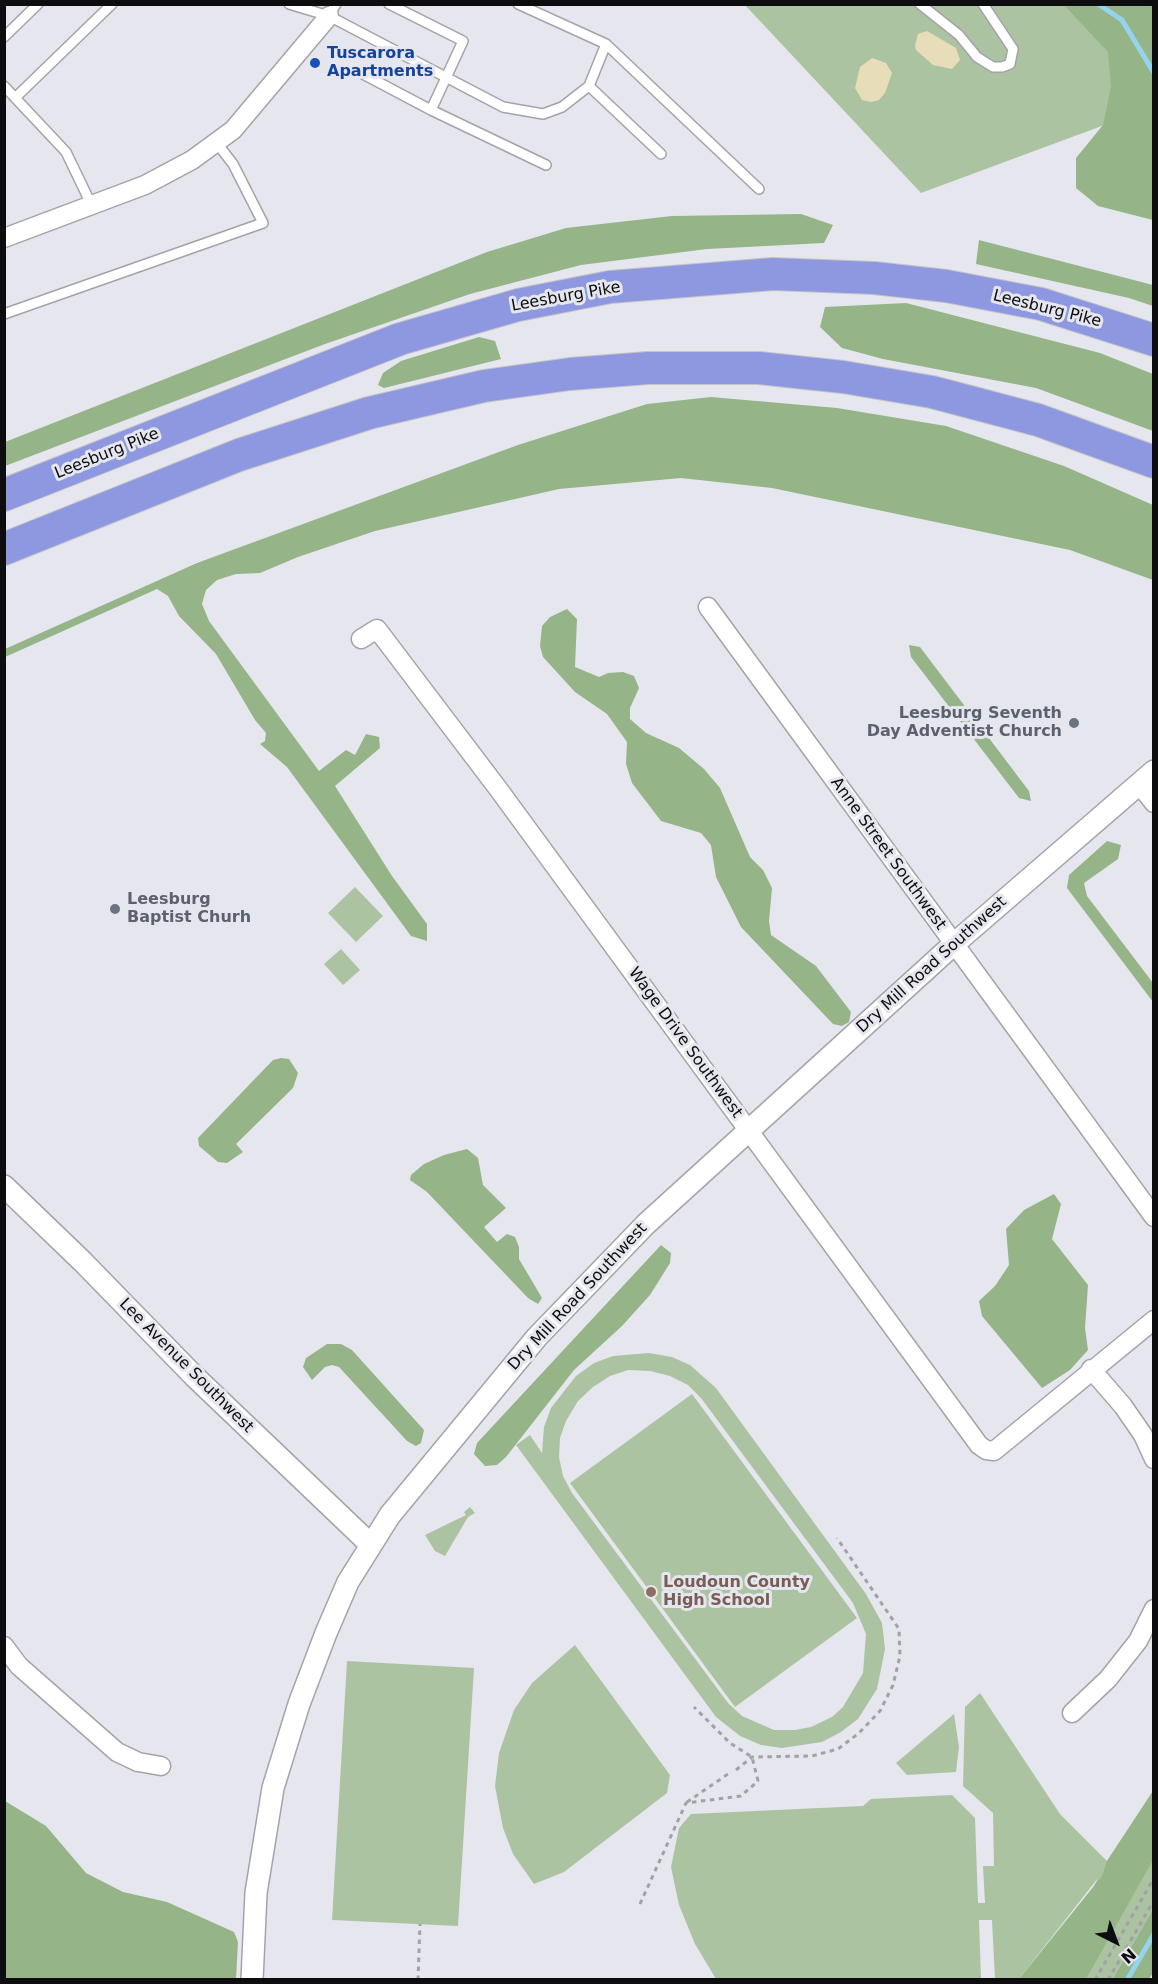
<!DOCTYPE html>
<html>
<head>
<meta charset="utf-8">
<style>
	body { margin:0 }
	#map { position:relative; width:1158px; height:1984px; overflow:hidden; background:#e6e6ef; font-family:"DejaVu Sans",sans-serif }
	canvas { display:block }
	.frame { position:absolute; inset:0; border:6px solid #0d0d10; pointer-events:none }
	.north { position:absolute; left:1086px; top:1912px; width:60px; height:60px; -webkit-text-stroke:4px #e6e6ef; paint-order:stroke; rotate:138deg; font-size:16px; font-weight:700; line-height:24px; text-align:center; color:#0d0d10 }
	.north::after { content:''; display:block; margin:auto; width:21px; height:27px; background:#0d0d10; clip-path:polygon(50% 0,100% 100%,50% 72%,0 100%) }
</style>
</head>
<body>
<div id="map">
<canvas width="1158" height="1984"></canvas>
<div class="frame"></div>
<div class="north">N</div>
</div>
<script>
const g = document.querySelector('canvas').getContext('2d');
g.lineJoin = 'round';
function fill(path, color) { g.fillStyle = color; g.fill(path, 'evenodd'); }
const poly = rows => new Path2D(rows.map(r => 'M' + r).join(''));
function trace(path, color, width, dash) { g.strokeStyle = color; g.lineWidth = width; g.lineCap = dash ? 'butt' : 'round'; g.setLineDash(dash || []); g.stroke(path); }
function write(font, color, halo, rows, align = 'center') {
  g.font = font + ' "DejaVu Sans",sans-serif'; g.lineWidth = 6; g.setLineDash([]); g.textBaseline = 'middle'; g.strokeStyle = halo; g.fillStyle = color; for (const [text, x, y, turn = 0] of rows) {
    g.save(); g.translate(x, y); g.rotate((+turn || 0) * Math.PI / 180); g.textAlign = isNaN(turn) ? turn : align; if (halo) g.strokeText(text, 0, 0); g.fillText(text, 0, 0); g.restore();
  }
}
fill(poly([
	[745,5,1153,5,1153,107,921,193],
	[355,887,383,916,356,942,328,913],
	[341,949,360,970,343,985,324,964],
	[649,1353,672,1357,690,1365,716,1388,866,1594,882,1623,885,1649,877,1689,858,1719,841,1732,822,1742,782,1748,761,1745,740,1736,716,1717,516,1445,530,1435,542,1453,544,1427,551,1408,576,1376,594,1363,613,1356],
	[628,1370,650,1371,670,1376,688,1385,701,1398,853,1603,866,1634,863,1673,843,1707,832,1717,811,1727,795,1730,774,1730,742,1716,728,1703,572,1493,563,1476,559,1457,560,1438,566,1421,578,1401,593,1387,610,1376],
	[692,1394,857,1618,735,1707,570,1483],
	[470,1507,475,1513,468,1517,445,1556,435,1551,425,1535,466,1515,464,1512],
	[575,1645,670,1775,667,1793,564,1872,534,1884,513,1854,503,1828,495,1786,499,1753,514,1710,532,1683],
	[347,1661,474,1668,458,1926,332,1920],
	[980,1693,1060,1814,1107,1861,1153,1791,1153,1935,1128,1979,1047,1979,1098,1878,1019,1979,995,1979,992,1920,979,1920,981,1979,716,1979,695,1944,679,1905,671,1867,679,1828,691,1814,863,1806,871,1799,952,1795,975,1818,978,1903,985,1903,983,1866,994,1866,993,1813,963,1786,965,1707],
	[954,1714,959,1747,956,1772,907,1775,896,1763]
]), '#acc3a2');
fill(poly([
	[1150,5,1154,9,1153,220,1098,206,1076,188,1076,158,1103,125,1111,87,1108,52,1064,5],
	[801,214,833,225,824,243,707,249,581,265,470,294,325,344,5,466,5,442,487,252,566,228,672,216],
	[979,240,1153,285,1153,306,1129,298,976,264],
	[906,303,1100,353,1153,374,1153,431,1036,388,883,359,842,348,820,327,825,307],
	[479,337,495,341,501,359,384,388,378,385,383,373,401,361],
	[711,397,837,408,946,426,1064,466,1153,505,1153,580,1070,550,772,488,681,478,559,489,375,531,298,557,260,573,236,574,217,580,206,590,202,604,209,621,319,771,346,750,355,755,366,734,379,737,380,748,335,786,392,876,427,924,427,941,411,936,287,767,260,744,265,741,266,733,255,720,216,654,179,616,168,596,157,589,5,657,5,649,197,563,518,445,647,404],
	[567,609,577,619,575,667,599,677,608,673,623,672,634,676,639,688,630,708,630,719,646,733,679,748,704,769,720,788,750,857,763,870,772,888,769,921,771,935,816,966,851,1012,849,1022,842,1026,833,1024,741,927,716,877,711,845,701,833,661,821,632,783,626,764,627,742,607,714,575,692,543,657,540,646,542,626,550,617],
	[909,645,920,647,1029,791,1031,801,1019,798,911,657],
	[1107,841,1121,845,1118,859,1084,883,1087,896,1153,983,1153,1002,1067,888,1069,875],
	[281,1058,289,1059,298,1073,293,1088,236,1144,243,1152,227,1163,218,1162,199,1146,198,1138,273,1060],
	[467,1149,478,1158,483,1185,506,1208,484,1227,497,1242,507,1234,515,1237,519,1247,519,1259,542,1298,538,1304,528,1298,427,1192,410,1180,411,1175,424,1164,444,1155],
	[1054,1194,1061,1204,1052,1239,1088,1285,1085,1328,1088,1350,1070,1370,1042,1388,982,1316,979,1301,995,1286,1009,1265,1006,1229,1024,1210],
	[661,1245,671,1253,670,1263,650,1295,622,1326,574,1370,506,1457,497,1465,485,1466,474,1454,477,1443],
	[327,1344,341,1344,352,1350,424,1430,421,1443,416,1446,407,1441,339,1367,332,1365,325,1367,312,1380,303,1367,306,1358],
	[1153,1791,1153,1860,1086,1979,1019,1979,1102,1876,1107,1861],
	[5,1801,46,1826,86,1873,123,1892,167,1902,234,1932,238,1942,236,1979,5,1979],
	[1153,1910,1153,1973,1149,1979,1113,1979]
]), '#95b487');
fill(poly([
	[927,31,956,48,960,60,952,69,933,65,916,50,915,45,918,34],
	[872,58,886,63,892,73,885,93,879,100,871,102,862,100,855,88,860,67]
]), '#e7ddb8');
trace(poly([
	[1098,4,1122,20,1154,73],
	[1127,1980,1154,1934]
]), '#96d4ee', 5);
const service = poly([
	[289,4,329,16,503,107,543,114,562,107,589,86,606,44,518,4],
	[389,4,463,41,431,110,546,165],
	[920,4,959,35,977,57,993,67,1002,67,1010,64,1013,49,983,4],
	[329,16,336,4],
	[4,37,38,4],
	[606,44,759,189],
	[361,73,431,110],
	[4,86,66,152,92,206],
	[589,86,661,154],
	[16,97,112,4],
	[4,314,263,223,233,164,216,142]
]);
const minor = poly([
	[4,238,145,185,192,160,233,130,329,16],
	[708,607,1154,1217],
	[361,639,377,629,499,790,979,1445,986,1450,994,1451,1154,1320],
	[1139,784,1154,803],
	[1091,1369,1123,1406,1143,1435,1154,1459],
	[4,1646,19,1666,117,1752,138,1762,161,1766],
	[1072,1713,1108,1679,1138,1641,1154,1609]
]);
const tertiary = poly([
	[4,1186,83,1262,194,1376,370,1544],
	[252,1980,256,1893,273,1788,299,1704,326,1633,348,1582,390,1515,537,1337,646,1224,954,944,1154,771]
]);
const motorway = poly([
	[4,495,400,339,518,305,610,287,773,274,874,278,946,286,1041,304,1154,340],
	[4,549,239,455,369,413,484,386,570,374,648,368,759,368,843,377,932,392,1038,420,1154,462]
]);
trace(service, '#a3a3ab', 12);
trace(minor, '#a3a3ab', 21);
trace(tertiary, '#a3a3ab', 24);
trace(motorway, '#c5c5c6', 34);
trace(poly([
	[736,1770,752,1757,812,1756,838,1749,859,1733,880,1711,893,1685,900,1656,899,1629,837,1538],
	[687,1802,728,1774],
	[640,1904,686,1803,741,1796,758,1781,752,1757,730,1743,694,1707],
	[418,1980,420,1924],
	[1095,1980,1154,1878],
	[1108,1980,1154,1900]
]), '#a1a1a8', 3, [4.5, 4.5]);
trace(service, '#fff', 9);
trace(minor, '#fff', 18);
trace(tertiary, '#fff', 21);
trace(motorway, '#8e98e1', 32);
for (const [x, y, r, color] of [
	[315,63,6,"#1a4fb4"],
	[1074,723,6,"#6b7280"],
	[115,909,6,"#6b7280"],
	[651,1592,6,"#8d6e63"]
]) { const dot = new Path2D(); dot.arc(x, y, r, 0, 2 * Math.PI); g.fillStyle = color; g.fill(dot); trace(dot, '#e6e6ef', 2); }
write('bold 16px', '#164399', '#e6e6ef', [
	["Tuscarora",327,54],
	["Apartments",327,72]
], 'left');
write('16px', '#0d0d10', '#e6e6ef', [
	["Leesburg Pike",566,297,-10],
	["Leesburg Pike",1047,309,14],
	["Leesburg Pike",107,454,-22],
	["Anne Street Southwest",888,854,54],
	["Dry Mill Road Southwest",932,965,-42],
	["Wage Drive Southwest",685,1043,54],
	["Dry Mill Road Southwest",578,1297,-47],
	["Lee Avenue Southwest",186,1366,45]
]);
write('bold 16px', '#5b616d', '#e6e6ef', [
	["Leesburg Seventh",1062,714],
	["Day Adventist Church",1062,732],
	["Leesburg",127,900,"left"],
	["Baptist Churh",127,918,"left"]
], 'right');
write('bold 16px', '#785e54', '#e6e6ef', [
	["Loudoun County",663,1583],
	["High School",663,1601]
], 'left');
</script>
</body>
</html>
